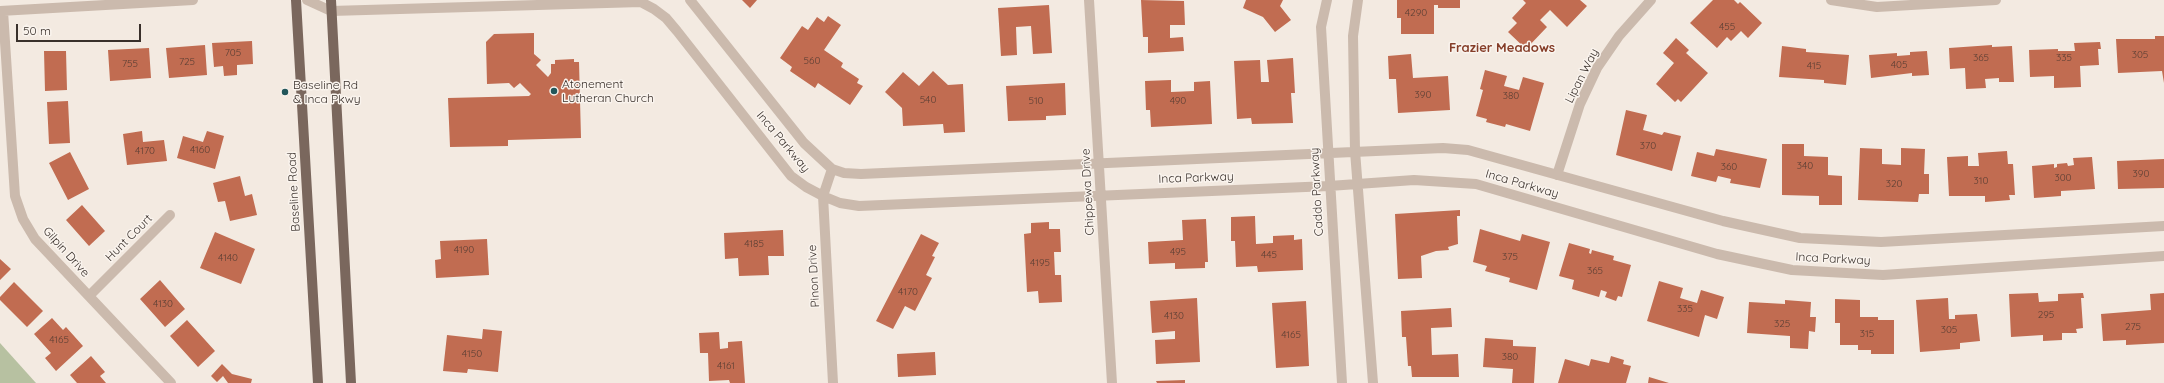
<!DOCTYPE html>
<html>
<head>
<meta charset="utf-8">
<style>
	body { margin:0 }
	#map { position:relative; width:2164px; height:383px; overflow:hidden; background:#f3eae1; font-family:Quicksand,sans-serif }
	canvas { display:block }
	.scale { position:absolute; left:16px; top:24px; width:125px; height:18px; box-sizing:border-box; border:2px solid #39302b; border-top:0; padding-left:5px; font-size:12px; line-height:14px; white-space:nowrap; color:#39302b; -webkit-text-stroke:3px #faf4ee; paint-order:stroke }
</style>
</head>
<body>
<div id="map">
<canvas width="2164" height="383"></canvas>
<div class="scale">50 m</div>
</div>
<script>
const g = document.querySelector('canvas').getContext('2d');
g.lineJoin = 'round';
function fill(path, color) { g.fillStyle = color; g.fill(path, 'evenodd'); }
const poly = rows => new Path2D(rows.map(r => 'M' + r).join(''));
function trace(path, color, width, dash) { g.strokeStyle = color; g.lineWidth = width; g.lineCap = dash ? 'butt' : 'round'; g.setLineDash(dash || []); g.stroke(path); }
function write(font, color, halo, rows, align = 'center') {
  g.font = font + ' Quicksand,sans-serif'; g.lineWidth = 3; g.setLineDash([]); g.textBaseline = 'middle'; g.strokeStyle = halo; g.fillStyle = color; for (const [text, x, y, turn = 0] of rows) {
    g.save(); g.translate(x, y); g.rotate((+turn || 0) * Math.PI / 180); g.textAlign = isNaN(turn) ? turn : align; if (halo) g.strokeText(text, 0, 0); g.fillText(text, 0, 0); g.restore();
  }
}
fill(poly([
	[0,343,36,383,0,383]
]), '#b7c1a1');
fill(poly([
	[742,0,757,0,750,8],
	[1141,0,1184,1,1185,25,1170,25,1170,38,1183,37,1184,51,1148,53,1148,37,1143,37],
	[1246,0,1283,0,1280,6,1291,20,1275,32,1263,17,1243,8],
	[1397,0,1460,0,1460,8,1438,8,1438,5,1434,5,1434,34,1401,34,1401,18,1397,18],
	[1523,0,1580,0,1587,6,1567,27,1550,10,1540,20,1547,27,1526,49,1508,32,1517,23,1512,18,1526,3],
	[1713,0,1734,0,1738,4,1740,2,1762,23,1748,38,1741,31,1731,41,1727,37,1717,48,1690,23],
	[1049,5,1052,53,1033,54,1031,26,1016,27,1017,55,1001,56,998,8],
	[828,16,841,25,824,50,843,63,841,67,859,79,857,83,863,86,850,105,818,83,815,88,790,71,792,67,780,58,802,26,808,30,817,17,824,22],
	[534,33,534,54,541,60,536,65,548,77,551,73,551,64,555,64,555,60,574,59,574,62,579,62,581,138,508,140,508,146,450,147,448,98,529,96,531,94,520,83,514,88,509,83,487,84,486,42,494,34],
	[2155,36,2164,36,2164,83,2162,71,2118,73,2116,39,2155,39],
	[1676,38,1689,50,1686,53,1708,73,1681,102,1678,99,1675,102,1656,84,1674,63,1663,53],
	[252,41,253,64,237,65,237,75,224,76,223,66,214,67,212,43],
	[2100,42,2101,49,2098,49,2099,65,2080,66,2081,87,2054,88,2054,76,2030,77,2029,50,2058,49,2058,51,2075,51,2074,43],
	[205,45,207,75,169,78,166,48],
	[1992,45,1992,47,2012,46,2014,82,1999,82,1999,78,1985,79,1986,88,1966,89,1965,68,1950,69,1949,48],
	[1782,46,1806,49,1806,52,1849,55,1846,85,1824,83,1824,80,1779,77],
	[149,48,151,78,110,81,108,50],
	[44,51,66,51,67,90,45,91],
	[1927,51,1929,75,1912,76,1912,73,1871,78,1869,55,1897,53,1897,56,1910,55,1910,52],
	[1411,54,1413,78,1448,76,1450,110,1398,113,1396,79,1389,79,1388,56],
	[1293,58,1295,93,1291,93,1293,123,1252,124,1251,118,1237,119,1234,61,1260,60,1261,82,1269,82,1267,60],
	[1485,70,1507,76,1504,86,1519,90,1523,77,1544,83,1530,131,1506,124,1505,127,1486,122,1487,119,1476,116,1483,90,1480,89],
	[933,71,948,85,963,84,965,132,944,133,943,124,903,126,902,108,885,92,903,72,919,86],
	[1171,80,1171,92,1194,91,1194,82,1210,81,1212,124,1151,127,1150,110,1146,110,1145,81],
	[1065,83,1066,115,1046,116,1046,120,1008,121,1006,86],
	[68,101,70,143,49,144,47,102],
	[1626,110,1647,115,1643,130,1662,135,1664,132,1681,136,1672,171,1616,155],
	[142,131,143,142,164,140,167,161,127,165,123,134],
	[207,131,224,136,215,169,177,158,183,136,203,142],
	[1782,144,1804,144,1804,156,1828,157,1828,175,1842,176,1842,205,1819,205,1819,196,1782,195],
	[1860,148,1882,149,1882,164,1901,165,1901,148,1925,149,1924,174,1929,174,1929,194,1919,194,1918,202,1858,200],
	[1716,149,1767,159,1760,188,1730,183,1731,179,1718,176,1716,182,1691,176,1697,152,1714,156],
	[2007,151,2008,164,2013,164,2015,195,2009,195,2010,200,1985,202,1985,196,1949,196,1947,157,1968,156,1968,166,1979,166,1978,153],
	[70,152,89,189,68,200,49,163],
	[2092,157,2095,189,2061,191,2061,196,2034,198,2032,166,2054,164,2054,168,2057,167,2057,164,2067,163,2068,166,2074,165,2073,158],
	[2164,159,2164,188,2118,189,2117,161],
	[240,176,245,196,252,194,257,215,230,221,225,201,218,202,213,183],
	[82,205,105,231,89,246,66,220],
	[1460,210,1460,216,1457,216,1458,244,1448,247,1449,250,1436,251,1421,256,1422,278,1398,279,1395,214],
	[1255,216,1256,244,1273,243,1273,236,1294,235,1294,240,1302,239,1303,270,1258,272,1257,266,1236,267,1235,241,1231,241,1231,217],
	[1206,219,1208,262,1205,262,1205,268,1175,269,1175,263,1149,264,1148,242,1183,240,1182,220],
	[1049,222,1049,229,1060,229,1061,252,1054,252,1055,275,1061,275,1062,302,1039,303,1038,291,1027,292,1024,234,1031,233,1031,223],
	[1480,229,1520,241,1522,234,1550,242,1537,290,1509,282,1510,278,1485,271,1487,266,1473,262],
	[783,230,784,256,768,256,769,275,739,276,738,258,725,259,724,233],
	[215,232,255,249,241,284,200,268],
	[921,234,939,243,932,256,935,257,926,275,932,278,915,311,905,306,893,329,876,321],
	[487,239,489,275,436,278,435,260,441,259,440,241],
	[1569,243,1590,249,1589,253,1591,254,1592,250,1614,256,1613,260,1631,265,1622,297,1618,296,1616,301,1605,297,1607,292,1601,290,1599,297,1572,289,1574,280,1559,276],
	[0,259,11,269,0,280],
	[160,280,185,309,165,327,140,299],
	[1659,281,1683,288,1680,298,1697,303,1701,290,1724,297,1717,319,1705,315,1699,337,1647,321],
	[14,282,43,311,27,327,0,300,0,297],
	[2038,293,2039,302,2058,301,2058,294,2083,293,2084,298,2081,298,2083,328,2076,329,2077,333,2062,333,2062,340,2043,341,2043,335,2011,337,2009,294],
	[2164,293,2164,343,2126,345,2126,340,2103,341,2101,314,2151,310,2150,294],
	[1197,298,1200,362,1156,364,1155,340,1175,339,1175,331,1152,333,1150,301],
	[1948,298,1949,319,1955,319,1955,315,1977,314,1980,341,1960,343,1960,349,1920,352,1916,300],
	[1835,299,1860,300,1860,317,1878,317,1878,320,1894,320,1894,354,1871,354,1871,350,1858,350,1858,345,1840,345,1840,323,1835,323],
	[1785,300,1811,302,1810,317,1816,317,1815,332,1809,331,1808,349,1790,348,1790,336,1747,333,1749,302,1785,304],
	[1306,301,1309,366,1276,368,1272,303],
	[1451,308,1452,327,1431,328,1432,355,1458,354,1459,377,1412,377,1411,366,1408,366,1406,337,1402,337,1401,311],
	[52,318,63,330,66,327,83,346,56,371,45,358,51,353,34,334],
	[187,320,215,351,198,367,170,336],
	[483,329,502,331,498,372,468,369,467,373,443,371,447,335,482,339],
	[719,332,720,349,728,348,728,342,742,341,745,383,730,383,729,380,709,381,708,353,700,353,699,333],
	[1485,338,1513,340,1513,346,1536,347,1534,383,1512,383,1513,369,1483,367],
	[935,352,936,375,898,377,897,354],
	[91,356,105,372,100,376,106,383,77,383,70,375],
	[1611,356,1624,360,1623,364,1631,366,1626,383,1558,383,1565,359,1589,366,1591,359,1609,363],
	[222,364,232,374,252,379,251,383,228,383,223,376,217,382,211,376],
	[1649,377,1669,383,1648,383],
	[1185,380,1185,383,1157,383,1156,381]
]), '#c16c51');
trace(poly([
	[307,0,331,11,641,2,654,9,666,18,677,31,791,176,806,187,823,196,840,203,859,206,1329,186,1414,180,1476,184,1717,254,1792,270,1883,275,2164,256],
	[690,0,804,143,832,169,844,173,861,174,1443,148,1468,150,1723,221,1800,238,1881,242,2164,226],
	[1089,0,1112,383],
	[1327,0,1321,27,1342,383],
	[1358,0,1353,36,1355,151,1373,383],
	[1831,0,1877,7,1996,0],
	[0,11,193,0],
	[3,11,15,196,23,219,35,239,171,383],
	[832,169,823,196,833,383],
	[1557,175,1580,104,1597,68,1619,36,1651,0],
	[89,296,170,215]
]), '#cbbaad', 10);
trace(poly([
	[296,0,318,383],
	[331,0,351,383]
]), '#7a675d', 10);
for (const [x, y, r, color] of [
	[554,91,4,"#22565a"],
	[285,92,4,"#22565a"]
]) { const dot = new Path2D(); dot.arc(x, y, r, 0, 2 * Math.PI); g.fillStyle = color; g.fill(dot); trace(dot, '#faf4ee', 1.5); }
write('10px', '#5b3f34', null, [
	["4290",1416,13],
	["455",1727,27],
	["705",233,53],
	["305",2140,55],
	["365",1981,58],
	["335",2064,58],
	["560",812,61],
	["725",187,62],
	["755",130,64],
	["405",1899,65],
	["415",1814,66],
	["390",1423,95],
	["380",1511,96],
	["540",928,100],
	["510",1036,101],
	["490",1178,101],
	["370",1648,146],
	["4160",200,150],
	["4170",145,151],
	["340",1805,166],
	["360",1729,167],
	["390",2141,174],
	["300",2063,178],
	["310",1981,181],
	["320",1894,184],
	["4185",754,244],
	["4190",464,250],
	["495",1178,252],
	["445",1269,255],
	["375",1510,257],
	["4140",228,258],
	["4195",1040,263],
	["365",1595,271],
	["4170",908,292],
	["4130",163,304],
	["335",1685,309],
	["295",2046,315],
	["4130",1174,316],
	["325",1782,324],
	["275",2133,327],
	["305",1949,330],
	["315",1867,334],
	["4165",1291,335],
	["4165",59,340],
	["4150",472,354],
	["380",1510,357],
	["4161",726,366]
]);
write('12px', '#39302b', '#faf4ee', [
	["Lipan Way",1582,76,-63],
	["Inca Parkway",783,142,50],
	["Inca Parkway",1196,178,-2],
	["Inca Parkway",1522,184,16],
	["Baseline Road",294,192,-93],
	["Chippewa Drive",1088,192,-93],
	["Caddo Parkway",1317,192,-93],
	["Hunt Court",129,238,-45],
	["Gilpin Drive",66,252,48],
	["Inca Parkway",1833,259,3],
	["Pinon Drive",814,276,-93]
]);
write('12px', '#39302b', '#faf4ee', [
	["Atonement",562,84],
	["Lutheran Church",562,98],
	["Baseline Rd",293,85],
	["& Inca Pkwy",293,99]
], 'left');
write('bold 13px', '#853d28', '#faf4ee', [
	["Frazier Meadows",1502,48]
]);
</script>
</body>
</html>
